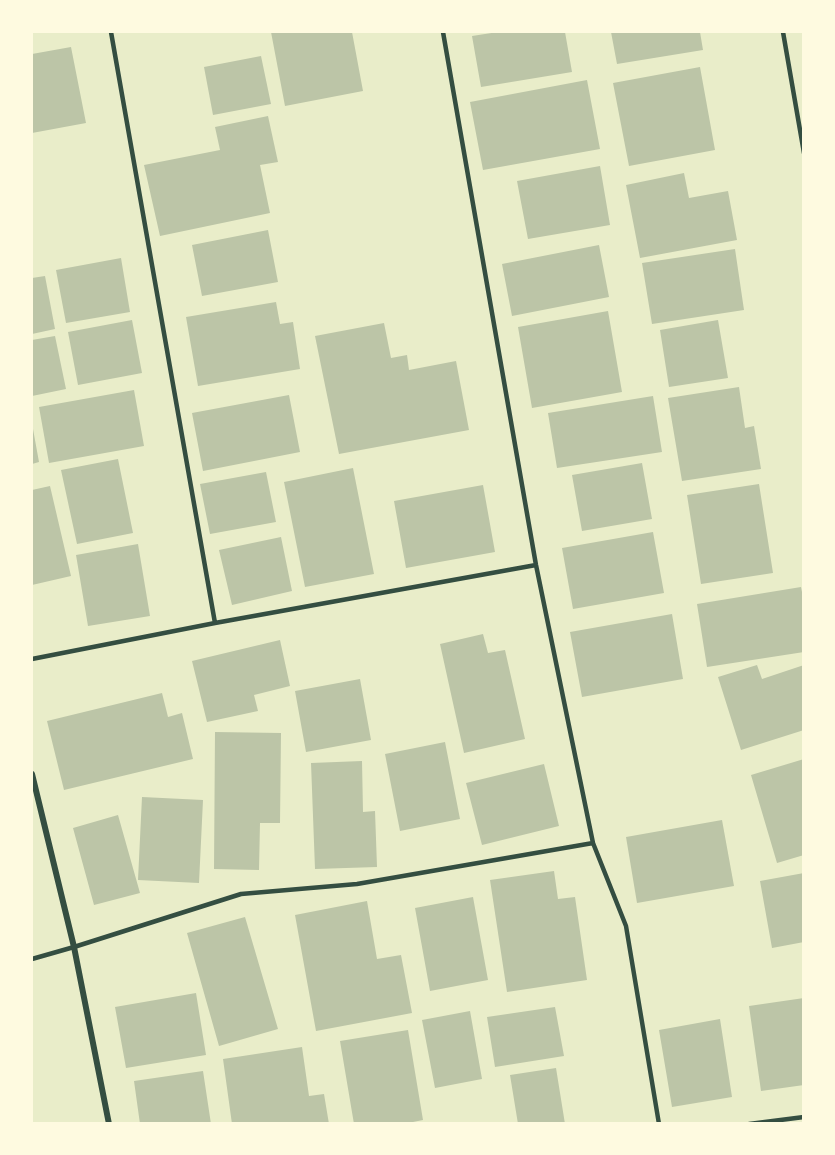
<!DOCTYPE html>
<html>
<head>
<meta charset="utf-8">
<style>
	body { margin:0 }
	#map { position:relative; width:835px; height:1155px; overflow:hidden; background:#e9edc9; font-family:"Work Sans",sans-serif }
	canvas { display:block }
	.frame { position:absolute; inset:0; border:33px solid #fefae0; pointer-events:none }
</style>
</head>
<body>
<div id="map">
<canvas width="835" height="1155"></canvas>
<div class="frame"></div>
</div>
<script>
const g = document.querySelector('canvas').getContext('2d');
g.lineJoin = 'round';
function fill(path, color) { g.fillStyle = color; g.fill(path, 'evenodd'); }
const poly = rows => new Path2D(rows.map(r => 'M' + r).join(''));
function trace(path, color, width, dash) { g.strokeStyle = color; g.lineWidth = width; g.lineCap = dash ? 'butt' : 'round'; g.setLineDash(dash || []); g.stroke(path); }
fill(poly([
	[271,32,352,32,363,91,285,106],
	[498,32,565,32,572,72,481,87,472,36],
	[611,32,700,32,703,50,617,64],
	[71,47,86,123,32,133,32,54],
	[261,56,271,104,213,115,204,67],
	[700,67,715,150,629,166,613,83],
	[587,80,600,149,483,170,470,102],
	[268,116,278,162,260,165,270,213,160,236,144,165,220,150,215,127],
	[600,166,610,225,528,239,517,181],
	[684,173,689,198,728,191,737,240,640,258,626,185],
	[268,230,278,282,202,296,192,245],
	[599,245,609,297,512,316,502,264],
	[735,249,744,310,652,324,642,263],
	[121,258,130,312,66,323,56,270],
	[45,276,55,329,32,334,32,278],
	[276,302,280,324,293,322,300,369,198,386,186,317],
	[608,311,622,392,532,408,518,327],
	[132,320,142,373,78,385,68,332],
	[718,320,728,378,669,387,660,330],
	[384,323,391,358,407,355,409,370,456,361,469,430,339,454,315,336],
	[55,336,66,389,32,396,32,340],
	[739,387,745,428,754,426,761,469,682,481,668,398],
	[134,390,144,446,49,463,39,407],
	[289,395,300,452,203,471,192,413],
	[653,396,662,452,557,468,548,413],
	[32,429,33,429,39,462,32,464],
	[118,459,133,533,77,544,61,470],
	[642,463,652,519,582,531,572,475],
	[353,468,374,574,305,587,284,482],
	[266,472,276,522,210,534,200,484],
	[759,484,773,573,701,584,687,495],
	[483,485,495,552,406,568,394,501],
	[50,486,71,576,32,585,32,490],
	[653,532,664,593,573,609,562,548],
	[281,537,292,591,232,605,219,550],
	[138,544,150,616,88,626,76,555],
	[801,587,804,602,804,652,707,667,697,604],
	[672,614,683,679,582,697,570,632],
	[483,634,488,653,505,650,525,739,464,753,440,644],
	[280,640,290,686,254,695,258,711,207,722,192,661],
	[757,665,762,679,804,665,804,730,741,750,718,677],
	[360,679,371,740,306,752,295,691],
	[162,693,168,717,182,713,193,759,64,790,47,721],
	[215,732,281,733,280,823,260,823,259,870,214,869],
	[445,742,460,819,400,831,385,754],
	[804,759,804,855,777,863,751,775],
	[362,761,363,812,375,811,377,867,315,869,311,763],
	[544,764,559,826,482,845,466,783],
	[142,797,203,800,199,883,138,880],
	[118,815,140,893,94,905,73,828],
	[722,820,734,886,637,903,626,837],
	[554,871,558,899,575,897,587,980,507,992,490,880],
	[804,873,804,942,772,948,760,881],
	[473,897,488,980,430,991,415,908],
	[367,901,377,959,401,955,412,1013,316,1031,295,915],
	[245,917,278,1029,219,1046,187,933],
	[196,993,206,1055,126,1068,115,1007],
	[804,998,804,1085,761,1091,749,1006],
	[555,1007,564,1056,495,1067,487,1017],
	[470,1011,482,1079,435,1088,422,1020],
	[720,1019,732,1097,672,1107,659,1030],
	[408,1030,423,1120,403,1124,354,1124,340,1041],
	[302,1047,309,1096,324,1094,329,1124,232,1124,223,1059],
	[556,1068,565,1124,518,1124,510,1075],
	[203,1071,211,1124,140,1124,134,1081]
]), '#bcc5a7');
trace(poly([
	[111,32,215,623],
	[443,32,536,565,593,843,626,926,659,1124],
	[783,32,804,153],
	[32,659,215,623,536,565],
	[32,959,74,947,241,894,357,884,593,843],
	[749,1124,804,1117]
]), '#344e41', 4.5);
trace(poly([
	[32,774,74,947,109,1124]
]), '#344e41', 6);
</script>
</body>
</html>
